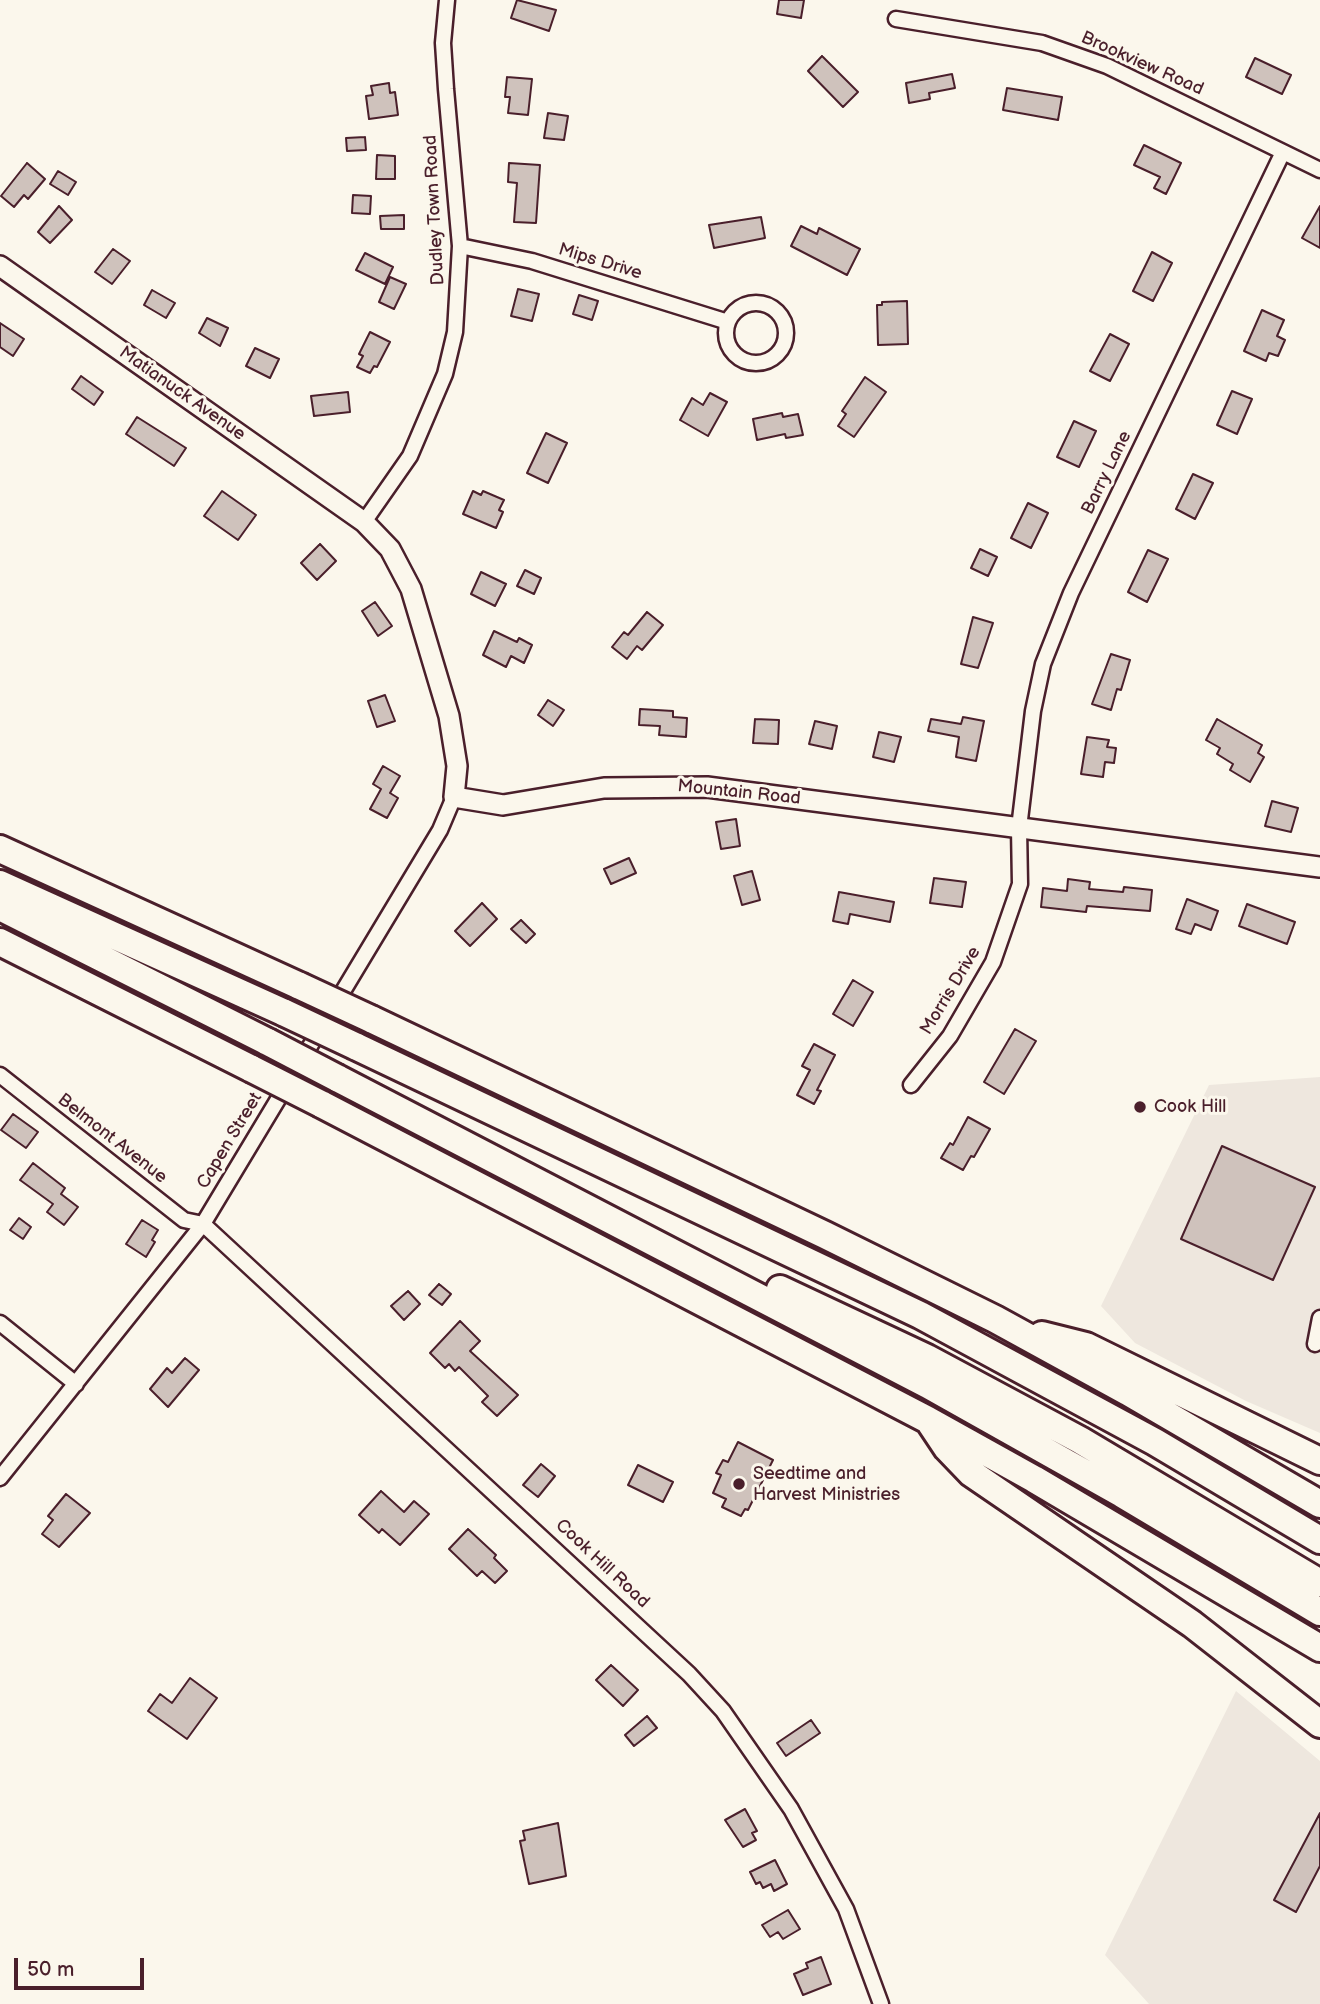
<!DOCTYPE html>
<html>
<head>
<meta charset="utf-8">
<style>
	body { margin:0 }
	#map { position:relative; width:1320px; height:2004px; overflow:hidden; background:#fbf7ec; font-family:"Balsamiq Sans",sans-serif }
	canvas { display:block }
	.scale { position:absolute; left:14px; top:1958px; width:130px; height:32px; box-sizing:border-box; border:4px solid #4a1f2b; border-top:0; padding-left:9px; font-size:21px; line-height:24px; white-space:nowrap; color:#4a1f2b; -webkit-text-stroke:5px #fbf7ec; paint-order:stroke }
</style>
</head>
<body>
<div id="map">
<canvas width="1320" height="2004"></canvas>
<div class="scale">50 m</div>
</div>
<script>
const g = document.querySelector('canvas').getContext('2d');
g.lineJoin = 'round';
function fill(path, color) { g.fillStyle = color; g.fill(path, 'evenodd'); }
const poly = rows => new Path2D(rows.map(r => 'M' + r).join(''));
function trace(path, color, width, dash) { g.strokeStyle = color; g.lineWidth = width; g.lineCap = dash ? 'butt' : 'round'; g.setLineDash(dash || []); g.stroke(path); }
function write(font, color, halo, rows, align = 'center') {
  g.font = font + ' "Balsamiq Sans",sans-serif'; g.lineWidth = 6; g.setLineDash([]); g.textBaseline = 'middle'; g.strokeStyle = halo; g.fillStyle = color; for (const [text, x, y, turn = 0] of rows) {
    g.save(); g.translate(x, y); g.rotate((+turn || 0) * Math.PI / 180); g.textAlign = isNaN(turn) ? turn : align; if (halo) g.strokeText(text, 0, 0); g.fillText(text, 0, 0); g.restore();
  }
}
fill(poly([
	[1320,1077,1320,1433,1246,1401,1135,1343,1101,1306,1209,1085],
	[1236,1691,1320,1761,1320,2004,1149,2004,1105,1955]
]), '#eee7de');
const building = poly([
	[517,0,556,10,549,31,511,18,517,0],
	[779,0,804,0,801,18,777,14,779,0],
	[822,56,858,92,843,107,808,71,822,56],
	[1255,58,1291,75,1282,94,1246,77,1255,58],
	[952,74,955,88,929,93,930,99,909,103,906,83,952,74],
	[507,77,532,79,528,115,508,113,510,97,505,97,507,77],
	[389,83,390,93,395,92,398,115,369,119,366,96,373,95,371,86,389,83],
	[1007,88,1062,97,1058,120,1003,110,1007,88],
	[548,113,568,116,564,140,544,138,548,113],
	[365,137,366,150,347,151,346,138,365,137],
	[1144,145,1181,163,1166,194,1154,188,1160,177,1134,165,1144,145],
	[377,155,395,156,395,179,376,179,377,155],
	[27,163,45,179,28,199,24,195,14,207,1,196,27,163],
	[509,163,540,165,536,223,514,222,517,183,508,182,509,163],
	[58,171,76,182,68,195,50,184,58,171],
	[353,195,371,196,370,214,352,213,353,195],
	[59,206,72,220,50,243,38,232,59,206],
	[1320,206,1320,248,1302,238,1320,206],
	[404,215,404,229,381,229,380,216,404,215],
	[761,217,765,238,714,248,709,225,761,217],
	[801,226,817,234,819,228,860,249,847,275,791,246,801,226],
	[113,249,130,261,112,284,95,272,113,249],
	[1152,252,1172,263,1153,301,1133,291,1152,252],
	[365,253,393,267,385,284,356,270,365,253],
	[390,277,406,284,394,309,379,302,390,277],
	[518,289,539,294,532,321,511,316,518,289],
	[152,290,175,303,166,318,144,305,152,290],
	[579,295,598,301,592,320,573,314,579,295],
	[907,301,908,344,878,345,877,305,882,305,882,302,907,301],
	[1262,310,1284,320,1277,336,1285,340,1278,356,1269,353,1266,361,1244,351,1262,310],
	[207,318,228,328,220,346,199,333,207,318],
	[0,323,24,339,13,356,0,347,0,323],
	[370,332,390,342,377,367,374,366,370,373,357,367,363,356,359,354,370,332],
	[1110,334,1129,344,1110,381,1090,371,1110,334],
	[255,348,279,359,270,378,246,366,255,348],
	[81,376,103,392,94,405,72,389,81,376],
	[865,377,886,392,854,437,838,426,846,414,842,411,865,377],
	[1232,391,1252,399,1237,434,1217,425,1232,391],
	[348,392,350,412,314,416,311,396,348,392],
	[710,393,727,402,708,436,680,420,692,398,703,405,710,393],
	[782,413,783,417,798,414,803,435,786,438,785,434,757,440,753,419,782,413],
	[137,417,186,448,174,466,126,434,137,417],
	[1074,421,1096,431,1079,467,1057,457,1074,421],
	[546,433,567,443,548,483,527,473,546,433],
	[1193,474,1213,483,1195,519,1176,509,1193,474],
	[222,491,256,515,238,540,204,516,222,491],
	[473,491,481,495,483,491,504,500,499,510,503,512,496,528,463,514,473,491],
	[1028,503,1048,513,1031,548,1011,538,1028,503],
	[320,544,336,561,317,580,301,563,320,544],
	[980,549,997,557,988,576,971,568,980,549],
	[1148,550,1168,559,1147,602,1128,592,1148,550],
	[525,570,541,578,534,594,517,586,525,570],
	[481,572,506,584,495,606,471,594,481,572],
	[375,602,392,626,378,636,362,611,375,602],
	[647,612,663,625,642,650,637,646,627,659,612,647,624,632,628,635,647,612],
	[973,617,993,623,978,668,961,664,973,617],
	[494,631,517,642,519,638,532,645,524,663,511,656,506,667,483,655,494,631],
	[1111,654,1130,660,1121,690,1117,689,1111,710,1092,704,1111,654],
	[385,695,395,721,377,727,368,701,385,695],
	[548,700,564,710,553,726,538,715,548,700],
	[640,709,673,711,673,717,687,718,686,737,659,735,660,726,639,725,640,709],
	[963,717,984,721,976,761,956,757,959,737,928,731,931,719,961,724,963,717],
	[755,719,779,720,778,744,753,743,755,719],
	[1217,719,1262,745,1258,753,1264,757,1250,782,1230,770,1233,764,1217,754,1220,748,1206,740,1217,719],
	[815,721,837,726,832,749,809,744,815,721],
	[879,732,901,737,894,762,873,757,879,732],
	[1087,737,1109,740,1107,747,1116,748,1114,763,1105,762,1103,777,1081,774,1087,737],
	[383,766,400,776,390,793,398,798,387,818,370,809,381,789,373,784,383,766],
	[1272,801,1298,808,1291,832,1265,826,1272,801],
	[736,819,740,846,721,849,716,822,736,819],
	[629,858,636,873,611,884,604,869,629,858],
	[752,871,760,900,742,905,734,876,752,871],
	[934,878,966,882,962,907,930,903,934,878],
	[1068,879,1090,882,1089,889,1123,892,1124,887,1152,890,1150,911,1087,906,1086,912,1041,907,1043,888,1067,891,1068,879],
	[839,892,894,902,890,922,850,914,848,924,833,921,839,892],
	[1187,899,1218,911,1211,930,1195,924,1191,934,1176,929,1187,899],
	[482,903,497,919,470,946,455,931,482,903],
	[1247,904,1295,922,1287,944,1239,926,1247,904],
	[521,920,535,934,526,943,511,929,521,920],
	[853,980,873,992,853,1026,833,1014,853,980],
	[1015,1029,1036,1041,1004,1094,984,1082,1015,1029],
	[814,1044,835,1055,817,1090,821,1091,814,1104,797,1095,810,1070,802,1066,814,1044],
	[13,1114,38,1132,26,1148,1,1130,13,1114],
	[968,1117,990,1129,974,1157,971,1156,963,1170,941,1158,950,1143,953,1145,968,1117],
	[1222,1146,1315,1187,1273,1280,1181,1239,1222,1146],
	[33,1163,65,1188,61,1194,78,1207,64,1225,47,1212,53,1204,20,1180,33,1163],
	[19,1218,31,1227,23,1239,10,1230,19,1218],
	[142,1220,158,1230,152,1240,155,1242,146,1257,126,1244,142,1220],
	[439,1284,451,1294,442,1305,429,1295,439,1284],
	[408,1291,420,1304,404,1320,391,1306,408,1291],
	[460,1321,480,1341,470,1351,518,1395,497,1416,482,1402,488,1396,459,1367,455,1371,449,1364,445,1368,430,1353,460,1321],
	[185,1358,199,1370,168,1407,150,1389,167,1368,172,1373,185,1358],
	[738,1442,773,1460,748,1510,745,1509,741,1516,722,1507,726,1499,713,1493,721,1475,716,1473,723,1460,728,1462,738,1442],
	[541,1464,555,1476,538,1497,523,1485,541,1464],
	[638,1465,673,1482,663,1502,628,1485,638,1465],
	[381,1491,404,1512,414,1501,429,1514,400,1545,382,1529,379,1533,359,1515,381,1491],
	[66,1494,90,1513,59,1547,42,1534,53,1520,48,1516,66,1494],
	[468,1529,496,1555,494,1558,507,1571,495,1583,482,1571,477,1576,449,1549,468,1529],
	[611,1665,638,1690,623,1706,596,1680,611,1665],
	[190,1678,217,1698,187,1739,148,1711,160,1694,172,1703,190,1678],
	[647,1716,657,1728,634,1746,625,1735,647,1716],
	[811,1720,820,1733,786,1756,777,1743,811,1720],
	[745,1809,757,1831,752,1833,756,1840,743,1847,725,1820,745,1809],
	[1320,1813,1320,1866,1296,1912,1274,1900,1320,1813],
	[558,1823,566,1876,529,1884,520,1841,525,1840,523,1831,558,1823],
	[775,1860,787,1884,774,1891,771,1884,763,1888,760,1882,756,1884,750,1872,775,1860],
	[788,1910,800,1929,783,1939,778,1932,770,1937,762,1925,788,1910],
	[821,1957,831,1984,803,1995,794,1974,808,1968,806,1963,821,1957]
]);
fill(building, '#cfc2bc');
trace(building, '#4a1f2b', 2);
const street = poly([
	[896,19,1042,43,1107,66,1320,170],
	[460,246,532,261,728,322],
	'726 333a30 30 0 1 1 60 0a30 30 0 1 1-60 0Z',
	[364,522,410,456,445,374,455,332,460,246,446,89,443,43,447,0],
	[0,1075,184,1220,203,1224,689,1674,723,1711,791,1809,846,1909,881,2004],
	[911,1085,950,1036,993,962,1020,884,1019,828,1033,711,1043,664,1071,593,1283,152],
	[0,1323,76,1384],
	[1315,1344,1320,1318],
	[0,1478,203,1224,440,830,454,797]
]);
const secondary = poly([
	[0,266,364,522,390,549,411,589,449,716,457,766,454,797,503,805,604,788,707,787,1320,867]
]);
const highway = poly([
	[0,849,300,986],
	[0,884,285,1013],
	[0,907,268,1042],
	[0,942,252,1069],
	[371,1019,825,1235,995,1319,1128,1392,1320,1504],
	[355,1046,920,1315,1155,1442,1320,1540],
	[337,1078,928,1385,1122,1494,1320,1612],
	[321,1104,928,1420,1034,1479,1320,1648],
	[780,1289,927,1358,1080,1440,1320,1583],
	[1042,1335,1086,1346,1320,1461],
	[931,1424,947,1448,971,1473,1192,1624,1320,1724]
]);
trace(street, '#4a1f2b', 19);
trace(secondary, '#4a1f2b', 24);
trace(highway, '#4a1f2b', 32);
trace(street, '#fbf7ec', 14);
trace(secondary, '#fbf7ec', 19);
trace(highway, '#fbf7ec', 26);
const highwayBridge = poly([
	[300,986,371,1019],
	[285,1013,355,1046],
	[268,1042,337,1078],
	[252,1069,321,1104]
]);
trace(highwayBridge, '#4a1f2b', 32, []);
trace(highwayBridge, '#fbf7ec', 26);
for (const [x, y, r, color] of [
	[1140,1107,7,"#4a1f2b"],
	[739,1484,7,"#4a1f2b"]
]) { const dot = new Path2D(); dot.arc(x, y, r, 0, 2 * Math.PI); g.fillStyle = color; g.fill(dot); trace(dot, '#fbf7ec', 2.5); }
write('18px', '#4a1f2b', '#fbf7ec', [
	["Brookview Road",1142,64,24],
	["Dudley Town Road",435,210,-93],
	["Mips Drive",600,262,17],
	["Matianuck Avenue",182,394,35],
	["Barry Lane",1107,473,-64],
	["Mountain Road",739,793,6],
	["Morris Drive",951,991,-59],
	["Belmont Avenue",112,1139,38],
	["Capen Street",230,1141,-59],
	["Cook Hill Road",602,1564,43]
]);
write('18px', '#4a1f2b', '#fbf7ec', [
	["Cook Hill",1154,1107],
	["Seedtime and",753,1474],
	["Harvest Ministries",753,1495]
], 'left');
</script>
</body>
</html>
